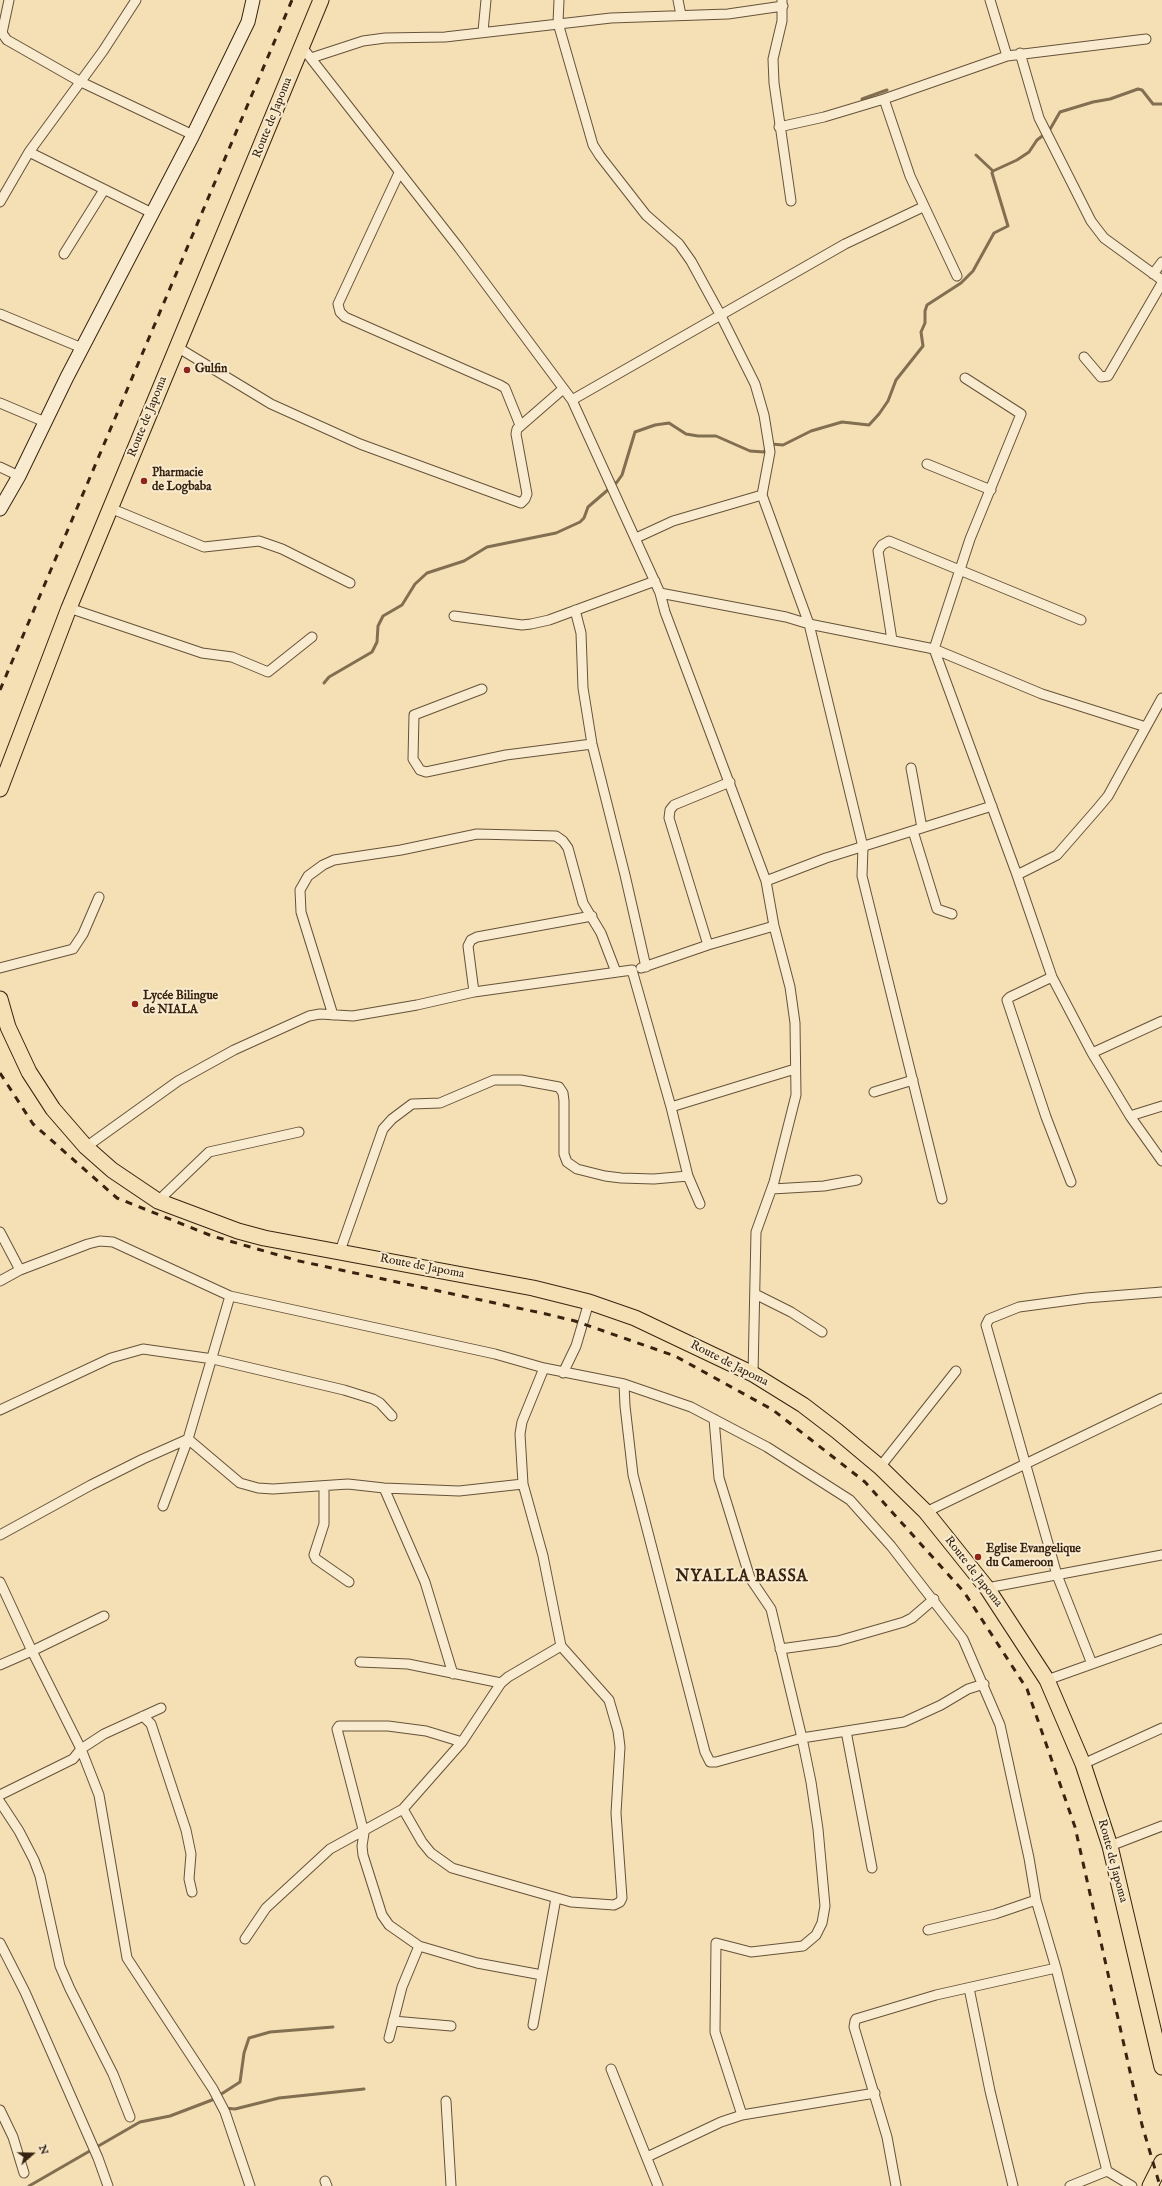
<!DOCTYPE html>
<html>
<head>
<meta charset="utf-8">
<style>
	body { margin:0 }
	#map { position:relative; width:1162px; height:2186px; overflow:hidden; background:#f5e0b5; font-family:"IM FELL English",serif }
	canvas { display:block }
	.north { position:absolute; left:12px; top:2134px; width:40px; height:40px; -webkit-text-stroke:3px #f8ebcf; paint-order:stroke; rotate:70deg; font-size:11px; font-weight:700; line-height:16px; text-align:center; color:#372310 }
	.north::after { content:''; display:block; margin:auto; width:14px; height:18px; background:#372310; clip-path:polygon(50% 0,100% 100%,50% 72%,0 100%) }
</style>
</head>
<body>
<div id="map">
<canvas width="1162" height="2186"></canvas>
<div class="north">N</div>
</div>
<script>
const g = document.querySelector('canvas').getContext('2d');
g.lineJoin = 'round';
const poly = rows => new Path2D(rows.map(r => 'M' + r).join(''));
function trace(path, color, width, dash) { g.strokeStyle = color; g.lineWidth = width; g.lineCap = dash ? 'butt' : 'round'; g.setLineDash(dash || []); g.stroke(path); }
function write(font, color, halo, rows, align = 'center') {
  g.font = font + ' "IM FELL English",serif'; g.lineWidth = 4; g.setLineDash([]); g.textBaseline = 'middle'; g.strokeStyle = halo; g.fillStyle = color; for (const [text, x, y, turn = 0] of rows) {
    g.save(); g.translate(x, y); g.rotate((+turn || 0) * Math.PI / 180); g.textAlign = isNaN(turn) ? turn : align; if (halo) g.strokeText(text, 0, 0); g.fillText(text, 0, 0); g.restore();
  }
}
trace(poly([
	[862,99,887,90],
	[993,171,1017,160,1029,152,1037,140,1049,131,1060,112,1093,102,1110,99,1138,89,1142,90,1153,104,1162,104],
	[771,444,783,445,811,431,842,422,869,425,879,414,888,401,896,380,923,346,921,332,925,323,925,311,927,305,961,283,973,271,994,233,1008,226,992,173,993,171,976,155],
	[324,683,329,677,372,652,377,642,378,626,383,616,402,605,415,584,427,573,464,561,487,547,556,533,580,522,584,518,588,507,617,482,622,475,635,432,655,425,669,423,686,434,698,436,716,436,750,451,764,452,767,447],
	[224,2108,235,2109,279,2098,364,2089],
	[29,2186,140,2122,170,2116,212,2100,240,2082,244,2053,249,2038,270,2032,333,2027]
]), '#826e51', 3);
const street = poly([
	[9,0,2,33,7,40,79,81,193,135],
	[559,0,558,23,593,145,600,156,646,215,679,244,691,261,720,314,755,384,764,415,770,452,762,495,809,624,863,847,862,876,942,1199],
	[678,0,681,15],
	[782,0,782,21,773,59,774,83,791,201],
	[990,0,1007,56],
	[483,31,486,0],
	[302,47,459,248,572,400,660,593,665,612,766,881,774,926,790,987,795,1023,796,1095,774,1182,756,1232,753,1374],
	[1020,53,1039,118,1091,221,1104,238,1162,280],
	[311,58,363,41,385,38,445,37,611,18,728,14,783,6],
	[884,99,910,176,957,276],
	[779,127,824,117,884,99,1007,56,1146,39],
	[29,152,152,213],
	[399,173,338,304,340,312,345,317,500,385,505,388,520,425],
	[0,202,29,152,103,51,136,0],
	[64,254,104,190],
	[1153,274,1162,262],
	[0,314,82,348],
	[177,347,271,404,360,444,521,503,525,499,527,494,516,434,517,429,563,389],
	[1084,357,1101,377,1108,376,1162,283],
	[965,378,1021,414,970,539,934,649,1017,875,1052,977,1092,1053,1162,1021],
	[572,400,845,244,923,207],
	[0,403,45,422],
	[927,464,991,490],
	[0,467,19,476],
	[110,508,204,547,259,541,282,549,350,583],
	[636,538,673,521,762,495],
	[660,593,786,617,809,624,934,649,1042,694,1146,727],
	[69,608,202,653,232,657,268,672,312,637],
	[575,610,581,633,583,688,592,744,625,875,646,967],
	[454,616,522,625,531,624,549,620,655,581],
	[892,640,878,551,882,545,889,541,1081,620],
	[482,689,414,715,413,759,420,770,426,772,506,755,592,744],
	[911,768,922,828],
	[913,831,937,909,952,914],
	[1017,875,1057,855,1098,808,1108,796,1162,698],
	[766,881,826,858,992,806],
	[708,945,669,818,670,810,674,805,730,782],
	[0,968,73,949,83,934,99,897],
	[641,968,708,945,774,926],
	[1052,977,1010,997,1007,1000,1046,1117,1071,1182],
	[474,992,468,946,471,940,477,937,592,916],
	[333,1015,301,912,300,890,308,876,323,865,334,860,401,850,477,834,556,836,563,841,568,848,583,903,601,933,616,972],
	[1092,1053,1130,1116,1162,1106],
	[874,1092,913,1080],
	[671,1107,795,1069],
	[1130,1116,1162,1161],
	[86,1147,178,1081,234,1050,309,1016,320,1014,353,1016,417,1005,474,992,632,970,671,1107,688,1176,700,1204],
	[772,1189,824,1186,857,1180],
	[158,1201,209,1152,299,1132],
	[0,1232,20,1270],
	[340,1251,383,1129,392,1119,412,1104,440,1103,494,1080,521,1080,559,1087,563,1093,564,1101,564,1154,567,1162,577,1169,605,1176,621,1178,654,1179,688,1176],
	[0,1281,20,1270,88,1244,100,1241,113,1242,230,1296,495,1354,544,1368],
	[755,1294,791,1312,822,1332],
	[563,1373,576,1346,589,1302],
	[624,1384,625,1406,633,1475,705,1752,710,1762,716,1762,802,1738,904,1722,941,1705,968,1689,984,1684],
	[0,1410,111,1358,143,1349,213,1359,344,1390,373,1399,380,1403,392,1416],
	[714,1419,719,1478,750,1578,771,1609,802,1738,811,1782,818,1829,825,1906,822,1923,816,1935,803,1946,751,1952,716,1943,715,2032,742,2115],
	[880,1467,956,1371],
	[523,1484,520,1434,522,1422,544,1368,624,1384,691,1407,767,1447,850,1500,891,1546,963,1639,1000,1725,1029,1858,1036,1900,995,1914,928,1930],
	[324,1486,324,1524,314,1555,316,1559,349,1582],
	[384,1488,425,1582,453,1674],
	[163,1506,188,1439,240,1483,258,1488,273,1489,348,1484,384,1488,459,1491,523,1484,543,1556,561,1646,508,1677,501,1683,462,1742,403,1809,330,1849,266,1908,245,1939],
	[926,1512,1162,1398],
	[0,1535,91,1485,143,1459,188,1439,230,1296],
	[0,1582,32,1651,0,1665],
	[987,1588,1162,1555],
	[104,1616,32,1651,81,1749,99,1795,127,1958,213,2089,225,2112,250,2186],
	[780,1649,838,1641,904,1622,912,1618,934,1599],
	[360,1662,408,1664,501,1683],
	[1092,1664,1057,1575,986,1325,989,1319,1019,1307,1086,1298,1162,1292],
	[1047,1680,1162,1639],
	[143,1716,151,1724,186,1830,191,1854,189,1879,192,1892],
	[846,1731,872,1868],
	[462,1742,426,1731,388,1726,339,1726,337,1729,364,1833,362,1846,363,1855,382,1915,389,1925,419,1946,477,1963,542,1975],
	[1083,1764,1162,1728],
	[0,1795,73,1759,81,1749,104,1734,161,1708],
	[0,1802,19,1831,34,1860,40,1876,60,1966,70,1989,113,2074,130,2117],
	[403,1809,422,1842,431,1853,452,1868,571,1902,614,1905,620,1902,622,1898,616,1813,620,1747,618,1731,609,1700,561,1646],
	[1110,1846,1162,1826],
	[1036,1900,1056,1968,1107,2171],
	[0,1943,25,1992,98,2158,108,2186],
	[969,1988,990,2091,1013,2186],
	[393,2021,451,2026],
	[533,2025,556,1898],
	[389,2038,402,1987,419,1946],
	[611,2069,658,2186],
	[446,2101,451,2186],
	[0,2110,13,2137,24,2173],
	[647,2157,721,2122,742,2115,875,2093],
	[325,2181,327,2186],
	[896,2186,887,2137,854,2027,855,2021,856,2019,936,1995,1056,1968],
	[1070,2186,1107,2171,1132,2186]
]);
const secondary = poly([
	[0,509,19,476,67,377,193,135,248,22,253,0]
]);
const primary = poly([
	[0,789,69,608,321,0],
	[0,999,8,1027,29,1072,53,1109,86,1147,112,1170,158,1201,238,1231,264,1238,533,1288,589,1302,635,1318,753,1374,803,1405,837,1431,880,1467,926,1512,987,1588,1047,1680,1083,1764,1110,1846,1162,2067],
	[1150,2186,1162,2162]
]);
trace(street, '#665239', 11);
trace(secondary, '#372310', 15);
trace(primary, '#372310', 17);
trace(street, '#f8ebcf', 9);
trace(secondary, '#f8ebcf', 13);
trace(primary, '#f5e0b5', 15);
trace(poly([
	[0,690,292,0],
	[0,1073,33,1124,117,1198,212,1236,299,1261,546,1314,575,1321,675,1356,773,1410,865,1482,964,1592,1027,1689,1075,1827,1142,2125,1160,2186]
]), '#372310', 3, [7, 7]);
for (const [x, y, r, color] of [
	[187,370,4,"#8f2418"],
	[144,481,4,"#8f2418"],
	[135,1004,4,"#8f2418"],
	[978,1557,4,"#8f2418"]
]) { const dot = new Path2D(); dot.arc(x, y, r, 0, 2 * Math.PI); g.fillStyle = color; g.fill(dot); trace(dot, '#f8ebcf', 1.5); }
write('12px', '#372310', '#f8ebcf', [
	["Route de Japoma",273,118,-68],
	["Route de Japoma",148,417,-68],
	["Route de Japoma",422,1267,11],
	["Route de Japoma",729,1364,27],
	["Route de Japoma",973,1572,52],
	["Route de Japoma",1112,1861,75]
]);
write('bold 12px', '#372310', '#f8ebcf', [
	["Gulfin",195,370],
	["Pharmacie",152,474],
	["de Logbaba",152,488],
	["Lycée Bilingue",143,997],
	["de NIALA",143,1011],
	["Eglise Evangelique",986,1550],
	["du Cameroon",986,1564]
], 'left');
g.letterSpacing = '1px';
write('bold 16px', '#372310', '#f8ebcf', [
	["NYALLA BASSA",742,1578]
]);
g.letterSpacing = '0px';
</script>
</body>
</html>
